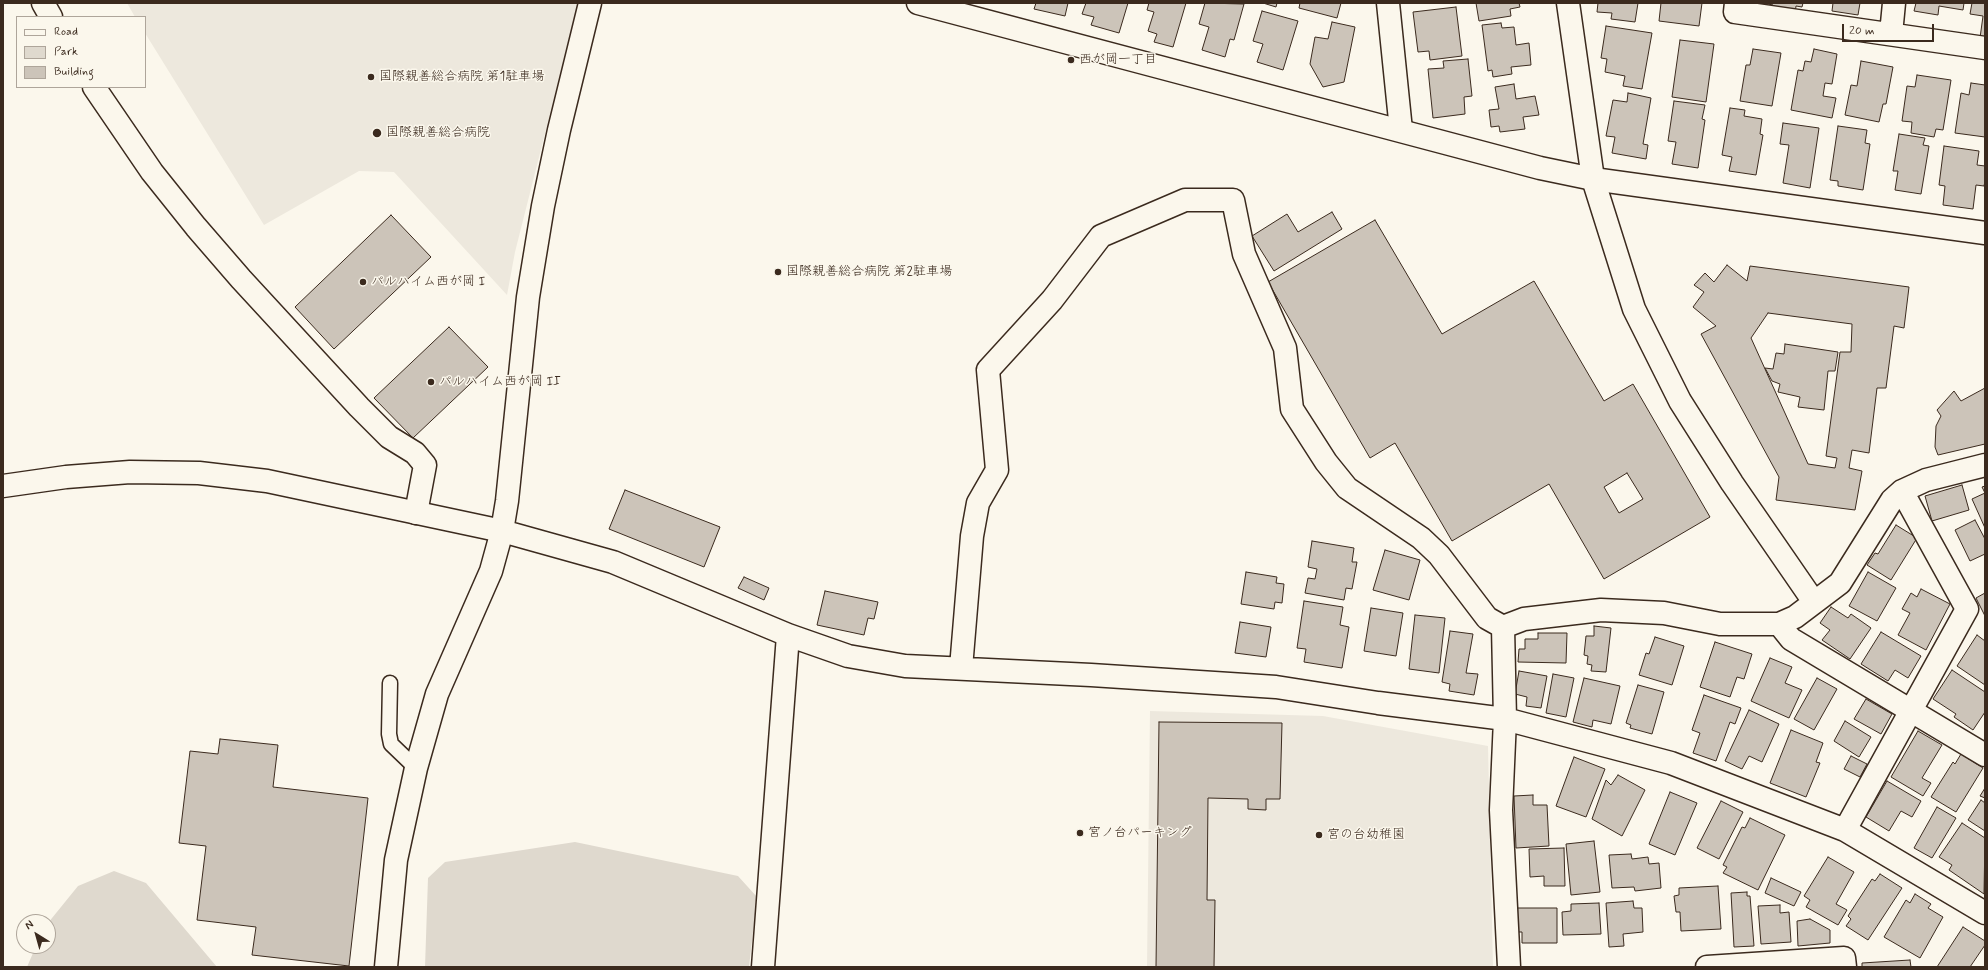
<!DOCTYPE html>
<html>
<head>
<meta charset="utf-8">
<style>
	body { margin:0 }
	#map { position:relative; width:1988px; height:970px; overflow:hidden; background:#fbf7ec; font-family:Mynerve,sans-serif }
	canvas { display:block }
	.frame { position:absolute; inset:0; border:4px solid #3b2a1e; pointer-events:none }
	.legend { position:absolute; left:16px; top:16px; width:130px; height:72px; box-sizing:border-box; background:#fbf7ec; border:1px solid #aea59a; margin:0; padding:5px 7px; list-style:none; font-size:12px; color:#3b2a1e }
	.legend li { display:flex; align-items:center; gap:8px; height:20px }
	.legend b { width:20px; border:1px solid #aea59a }
	.north { position:absolute; left:16px; top:914px; width:40px; height:40px; box-sizing:border-box; background:#fbf7ec; border:1px solid #aea59a; border-radius:50%; rotate:323deg; font-size:11px; font-weight:700; line-height:16px; text-align:center; color:#3b2a1e }
	.north::after { content:''; display:block; margin:auto; width:14px; height:18px; background:#3b2a1e; clip-path:polygon(50% 0,100% 100%,50% 72%,0 100%) }
	.scale { position:absolute; left:1842px; top:24px; width:92px; height:18px; box-sizing:border-box; border:2px solid #3b2a1e; border-top:0; padding-left:5px; font-size:12px; line-height:14px; white-space:nowrap; color:#3b2a1e; -webkit-text-stroke:3px #fbf7ec; paint-order:stroke }
</style>
</head>
<body>
<div id="map">
<canvas width="1988" height="970"></canvas>
<div class="frame"></div>
<ul class="legend">
<li><b style="height:5px;background:#fbf7ec"></b>Road</li>
<li><b style="height:11px;background:#dfd9ce"></b>Park</li>
<li><b style="height:11px;background:#ccc4b9"></b>Building</li>
</ul>
<div class="north">N</div>
<div class="scale">20 m</div>
</div>
<script>
const g = document.querySelector('canvas').getContext('2d');
g.lineJoin = 'round';
function fill(path, color) { g.fillStyle = color; g.fill(path, 'evenodd'); }
const poly = rows => new Path2D(rows.map(r => 'M' + r).join(''));
function trace(path, color, width, dash) { g.strokeStyle = color; g.lineWidth = width; g.lineCap = dash ? 'butt' : 'round'; g.setLineDash(dash || []); g.stroke(path); }
function write(font, color, halo, rows, align = 'center') {
  g.font = font + ' Mynerve,"Klee One",sans-serif'; g.lineWidth = 3; g.setLineDash([]); g.textBaseline = 'middle'; g.strokeStyle = halo; g.fillStyle = color; for (const [text, x, y, turn = 0] of rows) {
    g.save(); g.translate(x, y); g.rotate((+turn || 0) * Math.PI / 180); g.textAlign = isNaN(turn) ? turn : align; if (halo) g.strokeText(text, 0, 0); g.fillText(text, 0, 0); g.restore();
  }
}
fill(poly([
	[127,3,578,3,515,252,507,295,394,172,359,171,264,225,145,33,145,17,135,17],
	[1150,711,1323,716,1488,746,1493,967,1147,967]
]), '#ede8dd');
fill(poly([
	[575,842,738,876,757,897,749,967,425,967,428,878,445,862],
	[114,871,146,883,217,967,27,967,36,946,48,946,48,923,78,886]
]), '#dfd9ce');
const building = poly([
	[1036,3,1068,3,1065,16,1034,9,1036,3],
	[1086,3,1128,3,1119,33,1091,25,1094,17,1082,14,1086,3],
	[1149,3,1186,3,1173,47,1154,42,1157,34,1148,31,1154,12,1147,10,1149,3],
	[1205,3,1244,4,1234,40,1230,39,1225,57,1202,50,1209,27,1199,24,1205,3],
	[1263,3,1277,3,1276,7,1263,3],
	[1300,3,1341,3,1337,18,1299,8,1300,3],
	[1476,3,1519,3,1520,7,1510,9,1511,16,1479,21,1476,3],
	[1598,3,1638,3,1635,22,1611,19,1612,13,1597,12,1598,3],
	[1661,3,1702,3,1699,26,1659,21,1661,3],
	[1763,3,1803,3,1802,7,1796,6,1795,14,1772,10,1773,5,1763,3],
	[1833,3,1860,3,1858,15,1832,11,1833,3],
	[1916,3,1964,3,1963,10,1939,6,1938,15,1914,11,1916,3],
	[1972,3,1985,3,1985,39,1980,38,1983,16,1970,14,1972,3],
	[1456,7,1462,56,1430,60,1429,51,1418,52,1413,12,1456,7],
	[1262,11,1298,21,1283,70,1257,62,1263,44,1253,41,1262,11],
	[1332,22,1355,27,1344,82,1323,87,1310,64,1315,37,1328,39,1332,22],
	[1501,23,1502,28,1514,27,1516,45,1529,43,1531,65,1511,67,1512,74,1493,77,1492,70,1488,71,1482,25,1501,23],
	[1606,26,1652,33,1642,89,1623,86,1625,76,1605,72,1607,59,1601,58,1606,26],
	[1680,40,1714,44,1706,102,1672,97,1680,40],
	[1753,49,1781,53,1772,106,1740,101,1746,65,1750,65,1753,49],
	[1814,49,1837,54,1832,84,1825,83,1823,96,1836,98,1832,118,1791,110,1798,70,1803,71,1805,61,1811,62,1814,49],
	[1468,59,1472,96,1464,97,1465,114,1433,118,1428,69,1444,68,1443,61,1468,59],
	[1861,61,1893,67,1886,104,1883,104,1879,122,1845,115,1851,85,1857,86,1861,61],
	[1917,75,1951,80,1943,130,1936,129,1934,137,1911,133,1912,122,1902,121,1907,86,1915,87,1917,75],
	[1971,83,1985,85,1985,137,1955,133,1961,93,1969,95,1971,83],
	[1514,84,1516,99,1535,96,1539,115,1523,117,1525,129,1500,132,1499,126,1491,127,1489,110,1499,109,1495,87,1514,84],
	[1628,93,1651,98,1643,144,1648,145,1646,159,1612,153,1615,137,1606,136,1613,100,1627,102,1628,93],
	[1674,101,1705,105,1702,119,1705,120,1698,168,1672,164,1676,142,1668,141,1674,101],
	[1730,108,1745,110,1744,116,1762,119,1760,134,1763,135,1756,175,1729,171,1732,157,1722,155,1730,108],
	[1783,123,1819,128,1810,188,1783,183,1789,145,1780,144,1783,123],
	[1838,126,1867,130,1865,143,1870,144,1863,190,1838,186,1838,181,1830,180,1838,126],
	[1899,134,1925,138,1923,145,1929,146,1921,194,1895,190,1898,171,1893,171,1899,134],
	[1944,146,1979,151,1977,165,1985,166,1985,181,1984,186,1976,185,1973,209,1943,205,1945,186,1939,185,1944,146],
	[1332,212,1342,229,1274,271,1252,236,1287,214,1298,232,1332,212],
	[391,215,431,257,334,349,295,307,391,215],
	[1375,220,1442,334,1534,281,1604,401,1633,384,1710,517,1604,579,1549,484,1452,541,1395,443,1370,458,1268,282,1375,220],
	[1627,473,1643,499,1619,513,1604,487,1627,473],
	[1727,265,1747,281,1750,266,1909,287,1904,328,1894,326,1886,388,1877,388,1869,453,1852,450,1849,468,1862,471,1855,510,1776,500,1779,477,1701,334,1716,326,1693,307,1704,292,1694,285,1705,273,1714,282,1727,265],
	[1768,313,1852,324,1851,352,1840,352,1826,456,1837,458,1835,468,1808,464,1751,338,1768,313],
	[449,327,488,367,413,438,374,398,449,327],
	[1785,344,1838,352,1835,371,1828,371,1824,410,1798,407,1800,397,1778,392,1780,384,1772,381,1765,368,1773,369,1776,353,1784,354,1785,344],
	[1985,388,1985,444,1938,455,1935,447,1936,426,1941,416,1937,410,1954,391,1961,401,1985,388],
	[1962,485,1969,510,1932,521,1925,496,1962,485],
	[1985,486,1985,528,1972,499,1985,493,1982,487,1985,486],
	[625,490,720,527,704,567,609,529,625,490],
	[1975,520,1985,539,1985,554,1970,561,1955,530,1975,520],
	[1896,525,1917,538,1891,580,1867,565,1875,553,1878,554,1896,525],
	[1312,541,1354,548,1352,562,1357,562,1352,589,1346,588,1344,600,1305,593,1308,578,1315,579,1317,569,1308,567,1312,541],
	[1385,550,1420,560,1409,600,1373,590,1385,550],
	[1246,572,1277,577,1276,583,1284,584,1282,603,1275,602,1274,609,1241,604,1246,572],
	[1868,572,1896,588,1877,621,1849,606,1868,572],
	[744,577,769,588,764,600,738,588,744,577],
	[1921,589,1950,604,1926,650,1898,635,1910,613,1902,609,1911,593,1917,597,1921,589],
	[825,591,878,602,874,619,868,618,864,635,817,625,825,591],
	[1985,593,1985,616,1976,598,1985,593],
	[1304,601,1343,607,1340,625,1349,627,1342,668,1304,662,1306,649,1297,648,1304,601],
	[1831,607,1848,618,1851,614,1871,628,1850,659,1822,640,1830,630,1820,623,1831,607],
	[1371,608,1403,613,1396,656,1364,651,1371,608],
	[1415,615,1445,618,1439,673,1409,669,1415,615],
	[1240,622,1271,627,1266,657,1235,653,1240,622],
	[1594,626,1611,628,1606,672,1591,671,1592,665,1587,664,1588,656,1584,655,1586,636,1594,636,1594,626],
	[1450,631,1473,634,1466,673,1478,674,1474,695,1449,691,1450,684,1442,682,1450,631],
	[1881,632,1921,656,1908,678,1895,670,1888,681,1861,664,1881,632],
	[1538,633,1567,633,1566,663,1518,662,1519,649,1525,649,1525,639,1538,639,1538,633],
	[1977,635,1985,641,1985,685,1957,666,1977,635],
	[1655,637,1684,646,1672,685,1639,675,1646,653,1649,654,1655,637],
	[1715,642,1752,654,1744,679,1737,677,1730,697,1700,687,1715,642],
	[1770,658,1792,667,1785,683,1802,690,1789,718,1751,701,1770,658],
	[1952,670,1985,692,1985,712,1973,730,1954,717,1956,714,1933,699,1952,670],
	[1519,671,1547,676,1541,708,1526,706,1527,697,1515,694,1519,671],
	[1553,674,1574,678,1566,717,1546,713,1553,674],
	[1584,678,1620,686,1611,724,1593,720,1592,727,1573,722,1584,678],
	[1817,678,1837,689,1814,730,1794,719,1817,678],
	[1638,685,1664,692,1652,734,1630,728,1631,725,1626,723,1638,685],
	[1704,695,1741,708,1735,724,1730,722,1716,761,1693,753,1700,733,1692,730,1704,695],
	[1866,699,1892,714,1881,734,1854,719,1866,699],
	[1749,710,1779,724,1762,762,1749,756,1742,769,1725,761,1749,710],
	[1845,721,1871,737,1859,757,1834,741,1845,721],
	[1159,722,1282,723,1280,799,1266,799,1266,810,1248,809,1248,799,1208,798,1207,900,1215,900,1214,967,1156,967,1159,722],
	[1791,730,1823,743,1816,762,1820,763,1806,797,1770,783,1791,730],
	[1918,731,1942,745,1922,778,1931,783,1923,796,1891,777,1918,731],
	[220,739,278,745,273,787,368,798,349,966,252,955,256,927,197,920,206,846,179,843,190,751,218,754,220,739],
	[1961,754,1983,768,1956,812,1931,797,1953,762,1955,764,1961,754],
	[1851,756,1867,764,1860,777,1844,769,1851,756],
	[1574,757,1605,769,1586,817,1556,806,1574,757],
	[1618,775,1645,790,1622,836,1592,819,1606,780,1611,785,1618,775],
	[1887,781,1921,801,1912,817,1901,811,1889,831,1866,817,1887,781],
	[1985,788,1985,798,1980,796,1985,788],
	[1670,792,1697,803,1675,855,1649,844,1670,792],
	[1533,795,1533,805,1547,805,1549,846,1516,848,1514,796,1533,795],
	[1981,800,1985,803,1985,831,1968,820,1981,800],
	[1721,801,1743,812,1719,859,1697,848,1721,801],
	[1937,807,1956,818,1932,858,1914,848,1937,807],
	[1750,818,1785,835,1758,890,1723,873,1727,867,1723,865,1742,827,1745,828,1750,818],
	[1962,823,1985,838,1984,894,1949,870,1952,865,1939,857,1962,823],
	[1594,841,1600,892,1571,895,1566,844,1594,841],
	[1564,848,1565,886,1544,886,1544,876,1530,877,1529,849,1564,848],
	[1631,854,1632,859,1648,857,1649,864,1659,863,1661,888,1635,891,1634,887,1612,888,1609,855,1631,854],
	[1828,857,1854,872,1836,904,1847,910,1838,925,1806,907,1810,900,1804,896,1828,857],
	[1880,874,1902,888,1868,940,1846,926,1851,919,1848,916,1872,879,1875,881,1880,874],
	[1771,878,1801,892,1794,906,1765,893,1771,878],
	[1718,886,1721,929,1681,931,1680,912,1676,912,1674,896,1679,895,1679,888,1718,886],
	[1747,892,1747,896,1750,896,1754,946,1734,947,1731,893,1747,892],
	[1915,894,1931,904,1928,908,1943,917,1920,958,1884,937,1906,900,1910,903,1915,894],
	[1633,901,1634,908,1642,908,1643,932,1623,934,1624,946,1609,947,1606,903,1633,901],
	[1599,903,1601,934,1563,935,1562,912,1571,911,1571,904,1599,903],
	[1780,905,1780,913,1789,912,1791,942,1761,944,1758,906,1780,905],
	[1514,908,1557,908,1557,943,1522,943,1522,932,1514,932,1514,908],
	[1810,919,1830,930,1830,943,1798,946,1797,921,1810,919],
	[1963,927,1985,941,1985,945,1970,967,1937,967,1963,927],
	[1910,960,1911,967,1862,967,1862,963,1910,960]
]);
fill(building, '#ccc4b9');
trace(building, '#3b2a1e', 1);
const service = poly([
	[390,683,389,734,391,744,416,768]
]);
const minor = poly([
	[43,3,51,17],
	[1388,3,1401,130],
	[1568,3,1593,179,1634,309,1680,401,1732,483,1814,602],
	[1736,3,1735,12,1985,48],
	[1891,34,1894,3],
	[94,87,152,172,196,227,241,279,359,407,389,437,415,453,425,465,416,513],
	[502,531,613,562,788,635,848,656,905,666,1091,675,1276,687,1378,703,1505,719,1671,763,1845,830,1985,913],
	[1779,624,1791,639,1985,755],
	[1503,627,1505,719,1501,810,1509,967],
	[961,668,972,536,978,503,997,470,988,370,1052,300,1101,236,1185,200,1233,200,1244,254,1285,348,1292,409,1326,462,1347,488,1421,538,1439,555,1487,618,1503,627,1524,619,1601,610,1664,613,1720,624,1779,624,1795,617,1840,583,1892,500,1902,491,1926,480,1985,465],
	[1845,830,1967,609,1902,491],
	[386,967,396,860,416,768,437,694,491,571,502,531,507,501,528,297,543,206,559,130,590,3],
	[763,967,788,635],
	[1707,967,1844,958,1845,967]
]);
const tertiary = poly([
	[918,3,1540,168,1593,179,1985,233],
	[3,486,66,477,130,472,199,473,267,481,502,531]
]);
trace(service, '#3b2a1e', 17);
trace(minor, '#3b2a1e', 25);
trace(tertiary, '#3b2a1e', 25);
trace(service, '#fbf7ec', 14);
trace(minor, '#fbf7ec', 22);
trace(tertiary, '#fbf7ec', 22);
for (const [x, y, r, color] of [
	[1071,60,4,"#3b2a1e"],
	[371,77,4,"#3b2a1e"],
	[377,133,5,"#3b2a1e"],
	[778,272,4,"#3b2a1e"],
	[363,282,4,"#3b2a1e"],
	[431,382,4,"#3b2a1e"],
	[1080,833,4,"#3b2a1e"],
	[1319,835,4,"#3b2a1e"]
]) { const dot = new Path2D(); dot.arc(x, y, r, 0, 2 * Math.PI); g.fillStyle = color; g.fill(dot); trace(dot, '#fbf7ec', 1.5); }
write('13px', '#3b2a1e', '#fbf7ec', [
	["西が岡一丁目",1079,60],
	["国際親善総合病院 第1駐車場",379,77],
	["国際親善総合病院",386,133],
	["国際親善総合病院 第2駐車場",786,272],
	["パルハイム西が岡 I",371,282],
	["パルハイム西が岡 II",439,382],
	["宮ノ台パーキング",1088,833],
	["宮の台幼稚園",1327,835]
], 'left');
</script>
</body>
</html>
